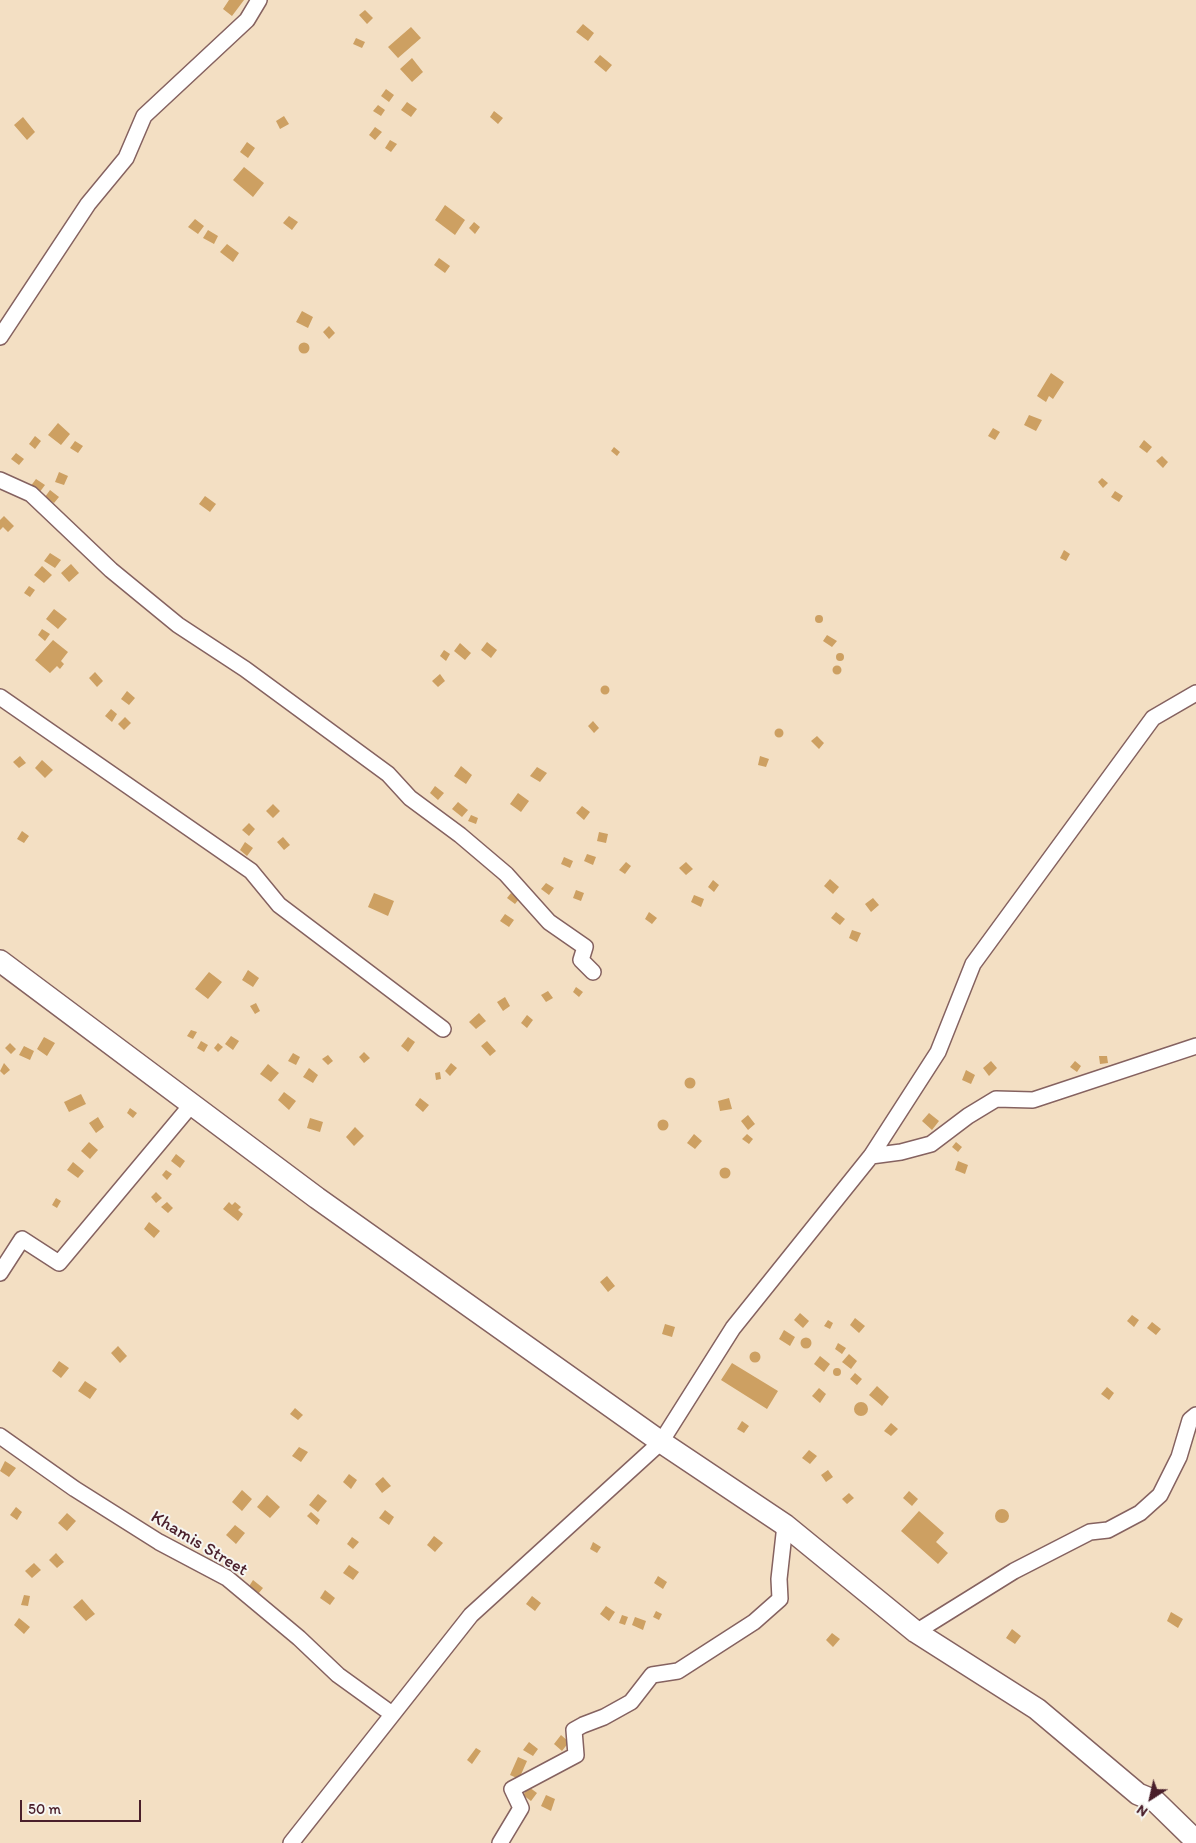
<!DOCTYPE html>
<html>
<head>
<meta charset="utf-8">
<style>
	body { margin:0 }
	#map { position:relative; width:1196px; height:1843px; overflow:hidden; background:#f3dfc3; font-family:Itim,sans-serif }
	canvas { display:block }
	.north { position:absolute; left:1126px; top:1773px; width:50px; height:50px; -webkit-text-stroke:4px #f6f6f2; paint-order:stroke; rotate:215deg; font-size:14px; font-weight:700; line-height:20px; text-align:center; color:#4a1f2b }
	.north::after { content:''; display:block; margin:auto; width:18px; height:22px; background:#4a1f2b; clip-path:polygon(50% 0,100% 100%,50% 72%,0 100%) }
	.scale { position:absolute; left:20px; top:1800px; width:121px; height:22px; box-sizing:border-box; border:2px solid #4a1f2b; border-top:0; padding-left:6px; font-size:15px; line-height:18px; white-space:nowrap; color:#4a1f2b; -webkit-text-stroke:4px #f6f6f2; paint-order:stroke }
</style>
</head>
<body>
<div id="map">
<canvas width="1196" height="1843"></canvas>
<div class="north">N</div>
<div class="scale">50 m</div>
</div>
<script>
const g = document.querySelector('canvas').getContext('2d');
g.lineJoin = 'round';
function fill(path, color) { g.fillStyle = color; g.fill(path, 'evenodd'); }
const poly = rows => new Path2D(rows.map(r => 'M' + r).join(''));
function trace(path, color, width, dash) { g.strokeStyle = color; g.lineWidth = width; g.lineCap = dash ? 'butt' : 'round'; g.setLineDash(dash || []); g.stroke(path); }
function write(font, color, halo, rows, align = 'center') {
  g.font = font + ' Itim,sans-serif'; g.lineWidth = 4; g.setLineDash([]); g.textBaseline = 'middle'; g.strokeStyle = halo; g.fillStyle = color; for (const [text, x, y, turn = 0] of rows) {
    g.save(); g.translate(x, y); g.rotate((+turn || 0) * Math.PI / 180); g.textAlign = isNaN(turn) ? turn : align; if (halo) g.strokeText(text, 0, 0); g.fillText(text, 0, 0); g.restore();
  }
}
fill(poly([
	[229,0,244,0,232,16,223,9],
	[365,10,373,18,367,24,359,15],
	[583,24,594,33,588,41,576,32],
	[411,27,421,38,398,58,388,47],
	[356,38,365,42,362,48,353,44],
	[600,55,612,65,606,72,594,62],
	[412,58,423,72,412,82,400,69],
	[386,89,394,95,389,102,381,96],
	[407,102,417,109,411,117,401,110],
	[378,105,385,110,381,116,373,111],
	[494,111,503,118,498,124,490,117],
	[284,116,289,124,280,129,276,121],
	[23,117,35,132,27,140,14,125],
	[375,127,382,132,375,140,369,135],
	[390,140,397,144,391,152,385,148],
	[247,142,255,148,248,158,240,152],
	[244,167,264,183,253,197,233,180],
	[445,205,465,220,455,235,435,220],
	[289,216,298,222,292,230,283,223],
	[195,219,204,226,198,234,188,227],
	[474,222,480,227,475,234,469,228],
	[208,230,218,236,214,244,203,238],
	[227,244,239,253,233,262,220,252],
	[439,258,450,266,445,273,434,265],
	[302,311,313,317,308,328,296,322],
	[329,326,335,333,329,339,323,332],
	'298.5 348a5.5 5.5 0 1 1 11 0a5.5 5.5 0 1 1-11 0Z',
	[1051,373,1064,382,1053,399,1049,396,1046,402,1037,396],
	[1029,415,1042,420,1036,431,1024,425],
	[58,423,70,434,61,445,48,435],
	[993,428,1000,432,995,440,988,436],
	[35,436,41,441,35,449,29,444],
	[1144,440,1152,447,1147,453,1139,447],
	[75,441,83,446,78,453,70,448],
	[614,447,620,452,617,456,611,451],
	[16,453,24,459,19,465,11,459],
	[1162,456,1168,462,1163,468,1156,461],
	[59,472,68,476,64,485,55,482],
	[1102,478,1108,483,1103,488,1098,482],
	[36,479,45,485,39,493,30,487],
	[50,490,59,497,54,503,45,497],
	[1115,491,1123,496,1119,502,1111,497],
	[205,496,216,504,210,512,199,504],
	[4,516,14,526,8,532,3,527,0,530,0,520],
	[1064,550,1070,554,1066,561,1060,558],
	[50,553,61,560,55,568,44,561],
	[71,564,79,573,69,582,61,573],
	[42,566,52,575,44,583,34,575],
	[29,586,35,590,30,597,24,593],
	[54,609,67,619,58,629,46,619],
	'815 619a4 4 0 1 1 8 0a4 4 0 1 1-8 0Z',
	[42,629,50,634,45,641,38,635],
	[827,635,837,641,832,647,823,641],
	[53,640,68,652,61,661,64,664,60,669,57,666,50,673,35,660],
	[487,642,497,650,491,658,481,650],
	[460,643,471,653,465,660,454,651],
	[444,650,450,654,446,661,440,656],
	'836 657a4 4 0 1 1 8 0a4 4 0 1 1-8 0Z',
	'832.5 670a4.5 4.5 0 1 1 9 0a4.5 4.5 0 1 1-9 0Z',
	[95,672,103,681,97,687,89,678],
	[440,674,445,681,438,687,432,681],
	'600.5 690a4.5 4.5 0 1 1 9 0a4.5 4.5 0 1 1-9 0Z',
	[127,691,135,698,129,705,121,699],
	[111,709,117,714,112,722,105,716],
	[125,717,131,723,124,730,118,724],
	[593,721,599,728,594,733,588,726],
	'774.5 733a4.5 4.5 0 1 1 9 0a4.5 4.5 0 1 1-9 0Z',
	[817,736,824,743,819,749,811,741],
	[20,756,26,763,19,768,13,762],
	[760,756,769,759,766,767,758,765],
	[42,760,53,770,45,778,35,768],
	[461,766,472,775,466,784,454,776],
	[537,767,547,773,540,782,530,776],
	[435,786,444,793,438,800,430,793],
	[518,793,529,801,521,812,510,804],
	[458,802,468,810,462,817,452,809],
	[273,804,280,811,273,818,266,811],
	[582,806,590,812,584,820,576,813],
	[471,815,478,818,476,824,468,821],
	[249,823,255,829,249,836,242,830],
	[22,831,29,836,24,843,17,839],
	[599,832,608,834,606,843,597,841],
	[283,837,290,845,284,850,277,842],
	[245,842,253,848,247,856,240,850],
	[587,854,596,857,593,865,584,861],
	[564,857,573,861,570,868,561,864],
	[626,862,631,866,625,874,619,870],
	[686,862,693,869,686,875,679,868],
	[830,879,839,887,833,894,824,886],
	[713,880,719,885,714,892,708,887],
	[546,883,554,888,549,895,541,889],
	[576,890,584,893,581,901,573,898],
	[374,893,394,901,388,916,368,907],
	[511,893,519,899,515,904,507,898],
	[694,895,704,899,701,907,691,902],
	[873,898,879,905,871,912,865,904],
	[649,912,657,918,652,924,645,919],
	[836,912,845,919,840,925,831,918],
	[505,914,514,920,509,927,500,921],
	[852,930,861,933,857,942,849,938],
	[248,970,259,978,253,987,242,980],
	[209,972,222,982,208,999,195,989],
	[576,987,583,992,579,997,573,992],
	[548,991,553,998,546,1002,541,995],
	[505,997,510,1006,503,1011,497,1002],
	[256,1003,260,1011,255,1014,250,1006],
	[479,1013,486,1021,476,1029,469,1022],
	[527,1015,533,1020,527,1028,521,1023],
	[191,1030,197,1032,193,1039,187,1036],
	[231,1036,239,1041,233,1050,225,1044],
	[44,1037,55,1043,47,1056,37,1049],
	[408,1037,415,1042,408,1052,401,1046],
	[201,1041,208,1045,204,1052,197,1048],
	[487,1041,496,1051,490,1056,481,1046],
	[10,1043,16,1049,11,1054,5,1048],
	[218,1043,223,1047,218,1052,214,1048],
	[24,1046,34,1051,30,1060,19,1055],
	[364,1052,370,1058,364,1063,359,1057],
	[293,1053,300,1057,296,1065,288,1061],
	[328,1055,333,1061,328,1065,322,1059],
	[1099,1056,1107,1056,1108,1063,1100,1064],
	[991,1061,997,1068,989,1076,983,1068],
	[1075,1061,1081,1066,1077,1072,1070,1067],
	[4,1063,10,1070,4,1075,0,1071],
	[451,1063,457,1068,450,1076,445,1071],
	[268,1064,279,1073,271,1082,260,1074],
	[309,1068,318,1075,313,1083,303,1077],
	[966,1070,975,1075,971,1084,962,1080],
	[440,1072,441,1079,436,1080,435,1073],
	'684.5 1083a5.5 5.5 0 1 1 11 0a5.5 5.5 0 1 1-11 0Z',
	[284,1092,296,1101,289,1110,278,1100],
	[81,1094,86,1104,69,1112,64,1102],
	[420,1098,429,1105,423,1112,415,1105],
	[729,1098,732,1109,720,1111,718,1101],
	[130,1108,137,1113,133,1118,127,1113],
	[929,1113,939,1121,932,1130,922,1121],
	[748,1115,755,1124,748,1130,741,1121],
	[98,1117,104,1127,96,1133,89,1123],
	[310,1118,323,1122,320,1132,307,1128],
	'657.5 1125a5.5 5.5 0 1 1 11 0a5.5 5.5 0 1 1-11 0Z',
	[355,1127,364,1136,354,1146,346,1137],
	[694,1134,702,1141,695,1149,687,1143],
	[747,1134,753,1139,749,1144,742,1139],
	[89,1142,98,1150,90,1159,81,1151],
	[956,1142,962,1147,958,1152,952,1147],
	[176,1154,185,1161,180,1168,171,1161],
	[958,1161,968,1165,965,1174,955,1170],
	[73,1162,84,1171,78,1178,67,1170],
	'719.5 1173a5.5 5.5 0 1 1 11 0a5.5 5.5 0 1 1-11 0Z',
	[166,1170,172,1174,167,1180,162,1175],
	[156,1192,162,1198,156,1203,151,1197],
	[56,1198,61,1201,57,1208,52,1205],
	[167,1202,173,1208,168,1213,161,1207],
	[229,1202,232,1205,235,1202,241,1207,238,1210,243,1214,238,1221,223,1209],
	[149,1222,160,1231,154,1238,144,1229],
	[607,1276,615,1286,608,1292,600,1282],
	[800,1313,809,1321,803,1328,794,1320],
	[1132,1315,1139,1320,1134,1327,1127,1321],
	[855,1318,865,1326,859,1333,850,1325],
	[828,1320,833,1323,830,1329,824,1326],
	[1152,1322,1161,1329,1156,1335,1147,1328],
	[665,1324,675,1327,672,1337,662,1334],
	[784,1330,795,1337,790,1346,779,1339],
	'800.5 1343a5.5 5.5 0 1 1 11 0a5.5 5.5 0 1 1-11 0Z',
	[838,1343,846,1348,842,1354,835,1349],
	[118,1346,127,1356,120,1363,111,1353],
	'749.5 1357a5.5 5.5 0 1 1 11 0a5.5 5.5 0 1 1-11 0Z',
	[849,1354,857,1361,851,1369,842,1362],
	[820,1356,830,1364,824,1372,814,1364],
	[59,1361,69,1368,61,1378,52,1371],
	[732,1363,778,1391,767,1409,721,1380],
	'833 1372a4 4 0 1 1 8 0a4 4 0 1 1-8 0Z',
	[855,1373,862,1379,857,1385,850,1379],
	[85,1381,97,1389,90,1399,78,1391],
	[877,1386,889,1397,882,1406,869,1395],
	[1107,1387,1114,1393,1109,1400,1101,1394],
	[819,1388,826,1394,820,1403,812,1396],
	'854 1409a7 7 0 1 1 14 0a7 7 0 1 1-14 0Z',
	[295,1408,303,1415,298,1420,290,1414],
	[742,1421,749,1426,744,1433,737,1429],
	[891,1423,898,1429,891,1436,884,1431],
	[299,1447,308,1452,301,1462,292,1456],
	[809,1450,817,1456,810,1464,802,1458],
	[5,1461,16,1468,9,1477,0,1471],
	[828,1470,833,1477,826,1482,821,1475],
	[349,1474,357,1480,351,1489,343,1482],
	[383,1477,391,1486,382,1493,375,1484],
	[242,1490,252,1499,242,1511,232,1502],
	[909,1491,918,1499,912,1506,903,1498],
	[849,1493,854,1498,847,1504,842,1499],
	[318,1494,327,1501,318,1512,309,1505],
	[267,1495,280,1507,270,1518,257,1507],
	[16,1507,22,1512,17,1520,10,1515],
	'995 1516a7 7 0 1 1 14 0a7 7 0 1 1-14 0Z',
	[385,1510,394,1517,389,1525,379,1518],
	[919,1511,944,1533,936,1542,948,1553,938,1564,901,1531],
	[311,1512,320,1520,317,1525,307,1516],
	[67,1513,76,1521,67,1531,58,1523],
	[235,1525,245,1533,236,1544,226,1535],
	[434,1536,443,1543,435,1552,427,1545],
	[352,1537,359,1542,353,1549,347,1544],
	[593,1542,601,1547,597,1553,590,1549],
	[56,1553,64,1562,57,1568,49,1560],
	[34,1563,41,1570,32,1578,25,1571],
	[349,1565,359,1572,353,1580,343,1573],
	[658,1576,667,1582,663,1589,654,1583],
	[253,1580,263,1588,258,1594,248,1588],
	[325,1590,335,1598,330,1605,320,1598],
	[24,1595,30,1596,28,1606,21,1605],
	[532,1596,541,1603,535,1611,526,1604],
	[82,1599,95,1614,86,1621,73,1607],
	[606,1606,615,1612,609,1621,600,1614],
	[656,1611,662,1614,659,1620,653,1617],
	[1171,1612,1183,1619,1178,1628,1167,1621],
	[622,1615,628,1617,625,1625,619,1623],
	[635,1617,646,1621,643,1630,632,1625],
	[19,1618,30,1627,24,1634,14,1625],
	[1012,1629,1021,1636,1015,1644,1006,1638],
	[832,1633,840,1639,833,1647,826,1640],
	[561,1735,569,1742,562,1751,554,1744],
	[529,1742,538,1749,533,1756,523,1750],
	[476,1748,481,1751,472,1764,467,1760],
	[518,1757,527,1761,519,1779,510,1775],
	[529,1787,537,1793,531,1801,523,1795],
	[546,1795,555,1799,551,1811,541,1806]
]), '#cda062');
const street = poly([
	[0,337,88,204,126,158,144,116,247,20,259,0],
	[0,480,31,494,111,570,178,625,245,669,388,774,410,798,460,835,506,874,549,922,585,947,581,960,593,972],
	[0,697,251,871,279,905,443,1029],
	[871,1156,901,1152,931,1144,968,1116,996,1099,1033,1100,1196,1046],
	[0,1273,22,1239,59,1263,192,1104],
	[0,1436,75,1489,159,1542,227,1578,299,1638,338,1675,392,1714],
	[916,1632,1014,1571,1090,1532,1108,1530,1140,1513,1160,1495,1179,1457,1190,1420,1196,1415],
	[291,1843,471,1615,661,1442,733,1328,871,1156,938,1052,973,964,1153,718,1196,693],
	[500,1843,521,1808,512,1789,576,1755,574,1730,583,1725,604,1717,631,1702,652,1675,678,1671,754,1622,780,1599,779,1579,785,1525]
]);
const secondary = poly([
	[0,961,317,1198,661,1442,785,1525,916,1632,1037,1709,1138,1794,1155,1801,1196,1841]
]);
trace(street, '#856260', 18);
trace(secondary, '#856260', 24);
trace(street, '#fff', 15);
trace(secondary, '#fff', 21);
write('18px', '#4a1f2b', '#f6f6f2', [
	["Khamis Street",199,1544,31]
]);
</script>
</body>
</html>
